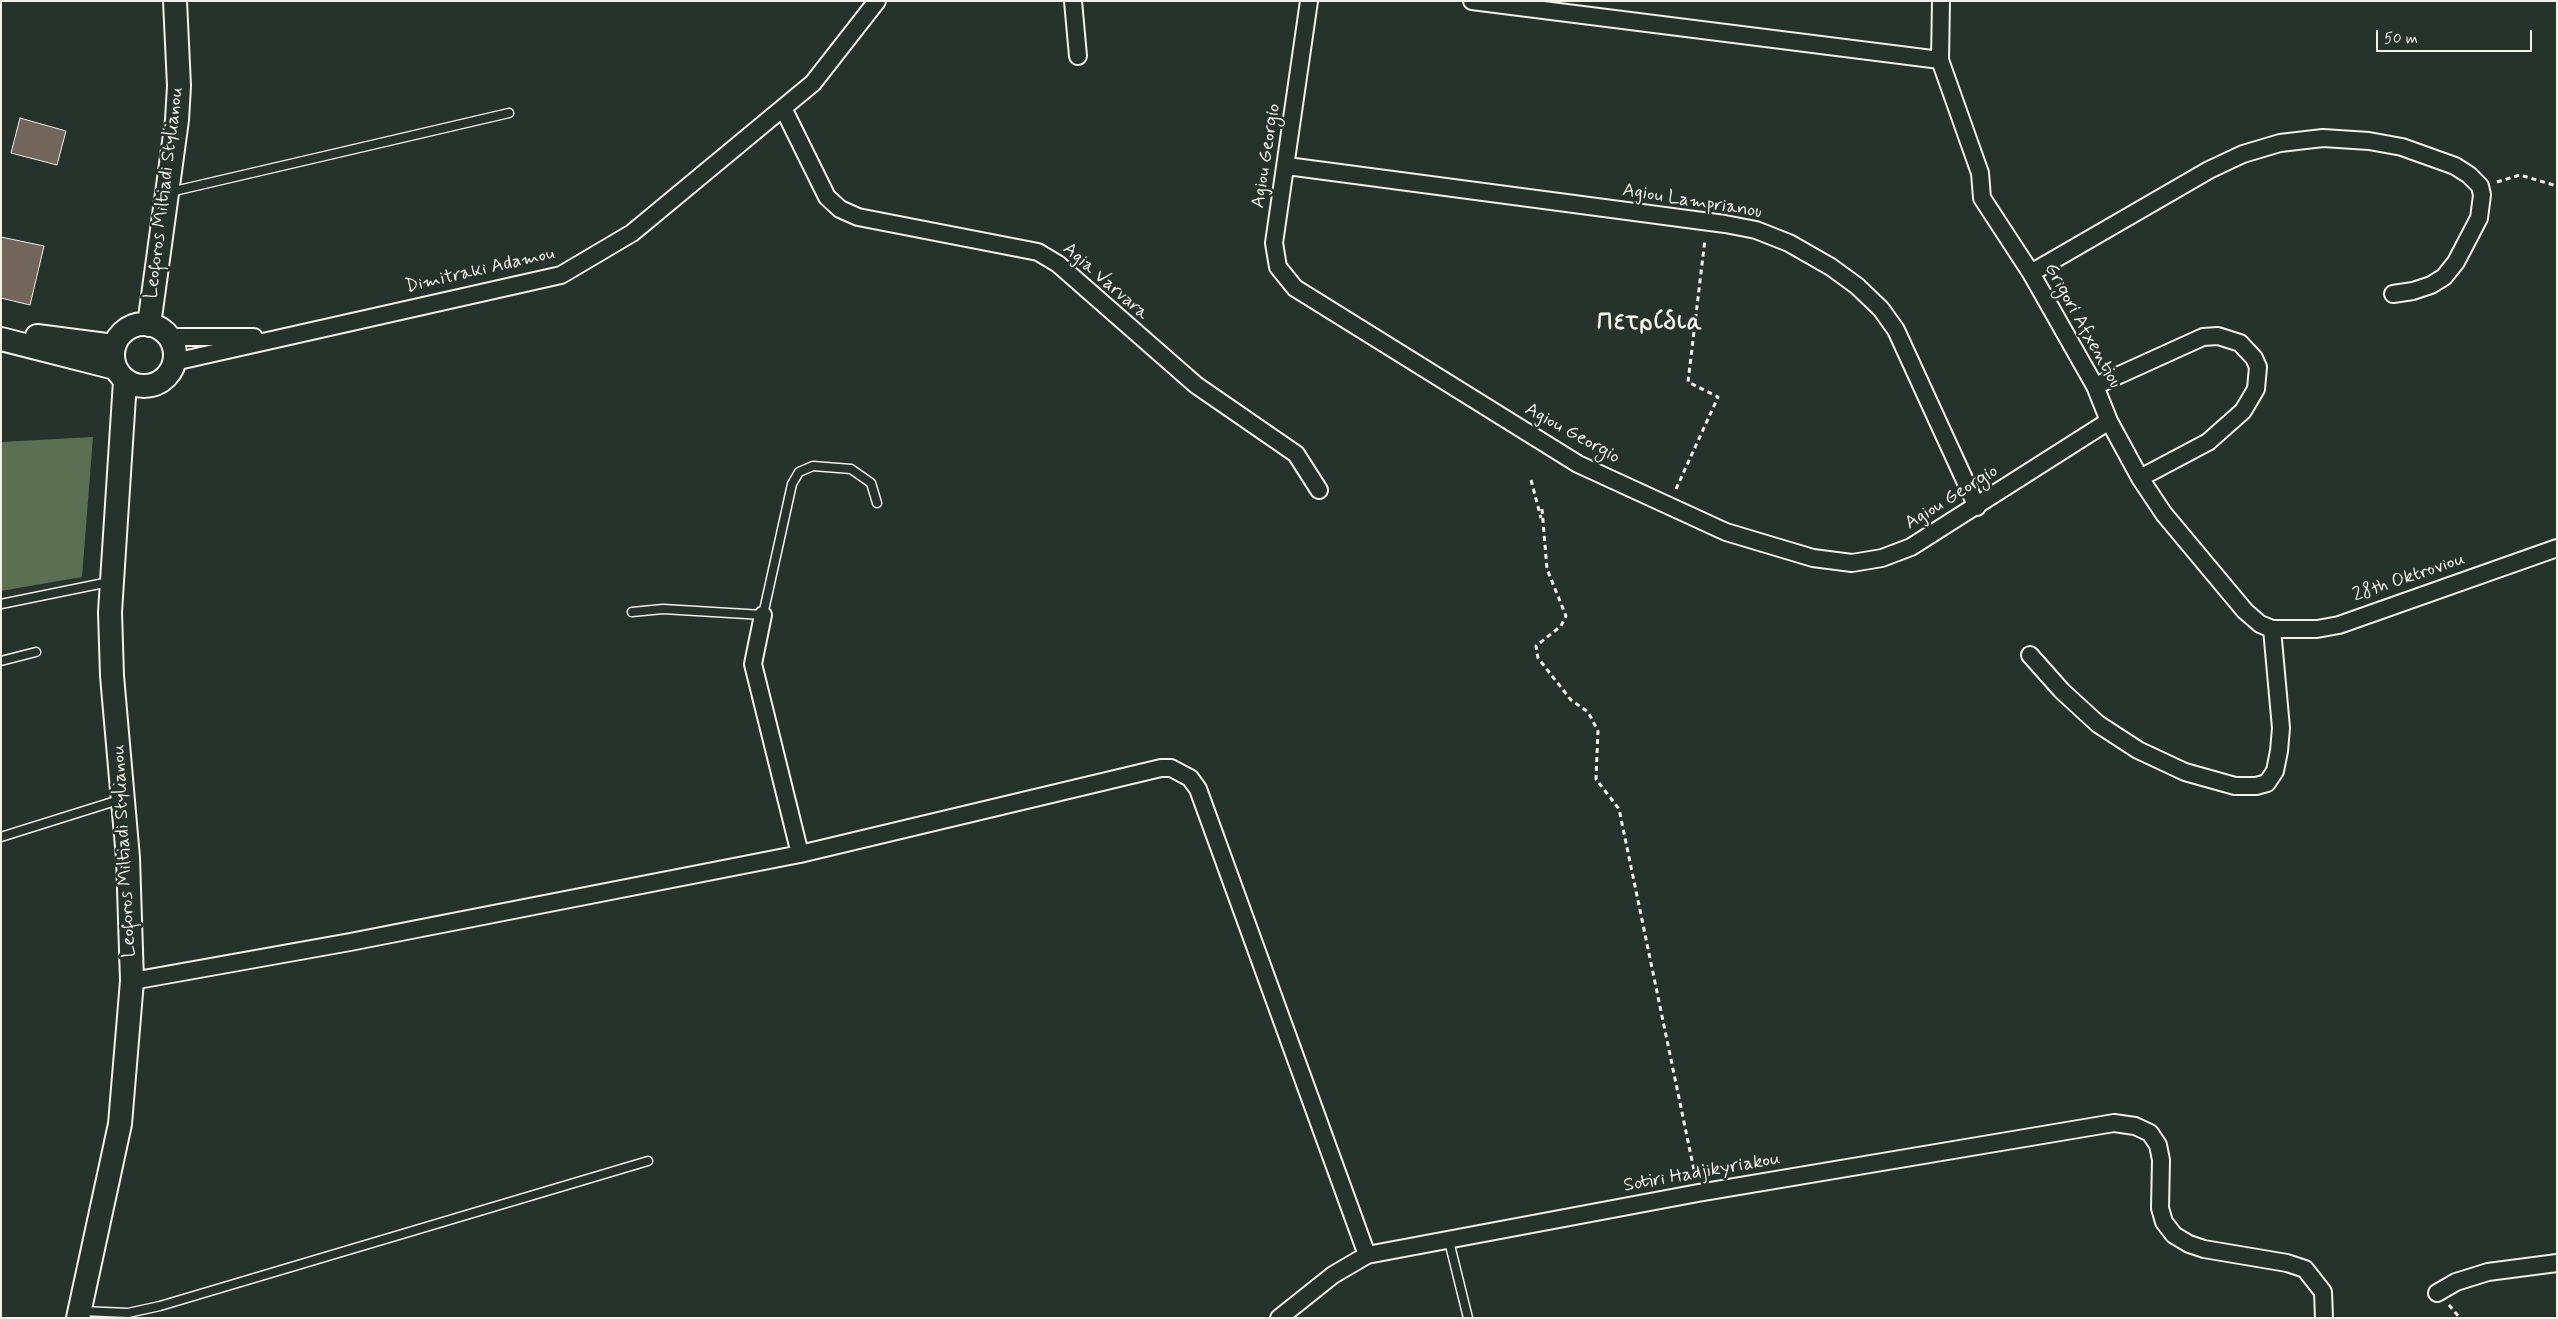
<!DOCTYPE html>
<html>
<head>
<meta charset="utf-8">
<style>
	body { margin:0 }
	#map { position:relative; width:2558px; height:1319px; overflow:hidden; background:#26332d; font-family:Mynerve,sans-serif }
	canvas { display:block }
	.frame { position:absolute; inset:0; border:2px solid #f4f1e8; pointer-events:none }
	.scale { position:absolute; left:2376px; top:30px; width:156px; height:22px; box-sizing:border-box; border:2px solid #f4f1e8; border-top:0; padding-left:6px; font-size:15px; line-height:18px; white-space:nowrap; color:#f4f1e8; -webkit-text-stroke:4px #26332d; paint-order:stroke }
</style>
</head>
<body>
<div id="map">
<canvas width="2558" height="1319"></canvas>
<div class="frame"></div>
<div class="scale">50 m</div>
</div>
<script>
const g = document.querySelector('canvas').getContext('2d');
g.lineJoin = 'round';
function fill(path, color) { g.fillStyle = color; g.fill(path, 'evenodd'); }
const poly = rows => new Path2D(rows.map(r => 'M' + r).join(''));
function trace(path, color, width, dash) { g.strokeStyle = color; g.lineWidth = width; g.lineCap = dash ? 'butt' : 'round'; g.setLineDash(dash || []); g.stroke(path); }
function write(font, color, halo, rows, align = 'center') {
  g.font = font + ' Mynerve,sans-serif'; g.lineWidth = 5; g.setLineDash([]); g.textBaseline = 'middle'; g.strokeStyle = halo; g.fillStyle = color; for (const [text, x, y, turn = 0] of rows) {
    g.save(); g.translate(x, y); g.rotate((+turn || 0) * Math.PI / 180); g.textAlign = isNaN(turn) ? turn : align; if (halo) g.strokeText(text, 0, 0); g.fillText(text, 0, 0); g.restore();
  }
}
fill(poly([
	[93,437,82,577,1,591,1,442]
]), '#5b6f52');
const building = poly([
	[20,118,66,131,57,165,11,153,20,118],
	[1,237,44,246,30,305,1,298,1,237]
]);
fill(building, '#72665c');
trace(building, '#f4f1e8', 1);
const lane = poly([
	[170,192,509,113],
	[1,604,109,582],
	[632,612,663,609,763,615,792,484,799,472,813,466,851,469,871,483,877,503],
	[1,661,36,652],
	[1,837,122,799],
	[1449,1241,1468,1318],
	[82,1311,128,1313,160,1306,648,1161]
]);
const street = poly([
	[1073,1,1078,56],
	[1309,1,1274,243,1278,267,1295,288,1578,464,1726,532,1813,558,1852,563,1882,558,1911,547,2109,421],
	[1472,1,1940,60],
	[1941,1,1940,60,1980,173,1982,198,2031,273,2095,386,2109,421,2140,478,2164,514,2245,611,2260,624,2272,629,2317,629,2339,625,2557,548],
	[783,108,827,197,840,209,858,217,1038,252,1058,264,1196,385,1296,454,1319,490],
	[1287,166,1725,224,1756,230,1789,243,1831,267,1857,286,1881,309,1896,330,1977,507],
	[2031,273,2209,170,2243,154,2280,143,2323,138,2369,141,2402,147,2455,166,2469,175,2480,186,2482,195,2479,218,2456,262,2444,277,2431,285,2413,291,2393,294],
	[168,337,254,337],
	[174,362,561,275,632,233,813,83,877,1],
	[2095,386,2203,337,2218,336,2240,343,2254,358,2258,367,2256,389,2243,411,2208,442,2140,478],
	[763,615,753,664,800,854],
	[2030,655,2062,691,2098,724,2138,750,2185,772,2235,786,2256,786,2267,783,2275,771,2279,751,2281,728,2272,629],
	[132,981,350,942,800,854,1161,768,1171,768,1190,778,1198,789,1367,1255],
	[2437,1293,2456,1282,2488,1272,2557,1263],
	[1279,1318,1333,1275,1367,1255,1698,1193,2114,1123,2135,1126,2150,1133,2158,1145,2161,1160,2160,1208,2164,1222,2174,1235,2189,1244,2204,1249,2287,1263,2305,1269,2323,1292,2324,1318]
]);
const secondary = poly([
	'113 355a31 31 0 1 1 62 0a31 31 0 1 1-62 0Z',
	[149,325,177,120,179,86,175,1],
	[37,336,114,346],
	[1,339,115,368],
	[78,1318,120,1124,132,981,128,858,112,676,110,612,125,381]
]);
trace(lane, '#f4f1e8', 11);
trace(street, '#f4f1e8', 20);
trace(secondary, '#f4f1e8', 26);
trace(poly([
	[2497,182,2520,175,2557,186],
	[1531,480,1541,518],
	[1676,489,1718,397,1688,382,1705,239],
	[1542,509,1547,569,1566,616,1561,626,1536,646,1538,658,1571,700,1588,712,1598,731,1596,779,1619,809,1695,1175],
	[2449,1305,2460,1318]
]), '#f4f1e8', 3, [5, 4]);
trace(lane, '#26332d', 8);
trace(street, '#26332d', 16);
trace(secondary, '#26332d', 22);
write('19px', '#f4f1e8', '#26332d', [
	["Agiou Georgio",1267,156,-81],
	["Leoforos Miltiadi Stylianou",165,193,-83],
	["Agiou Lamprianou",1692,202,9],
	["Dimitraki Adamou",480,271,-13],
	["Agia Varvara",1105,282,41],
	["Grigori Afxentiou",2082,326,61],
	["Agiou Georgio",1572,434,29],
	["Agiou Georgio",1952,498,-32],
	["28th Oktroviou",2409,578,-19],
	["Leoforos Miltiadi Stylianou",125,851,-93],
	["Sotiri Hadjikyriakou",1702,1173,-10]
]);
g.letterSpacing = '1px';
write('bold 24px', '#f4f1e8', '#26332d', [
	["Πετρίδια",1650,324]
]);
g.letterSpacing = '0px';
</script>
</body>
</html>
